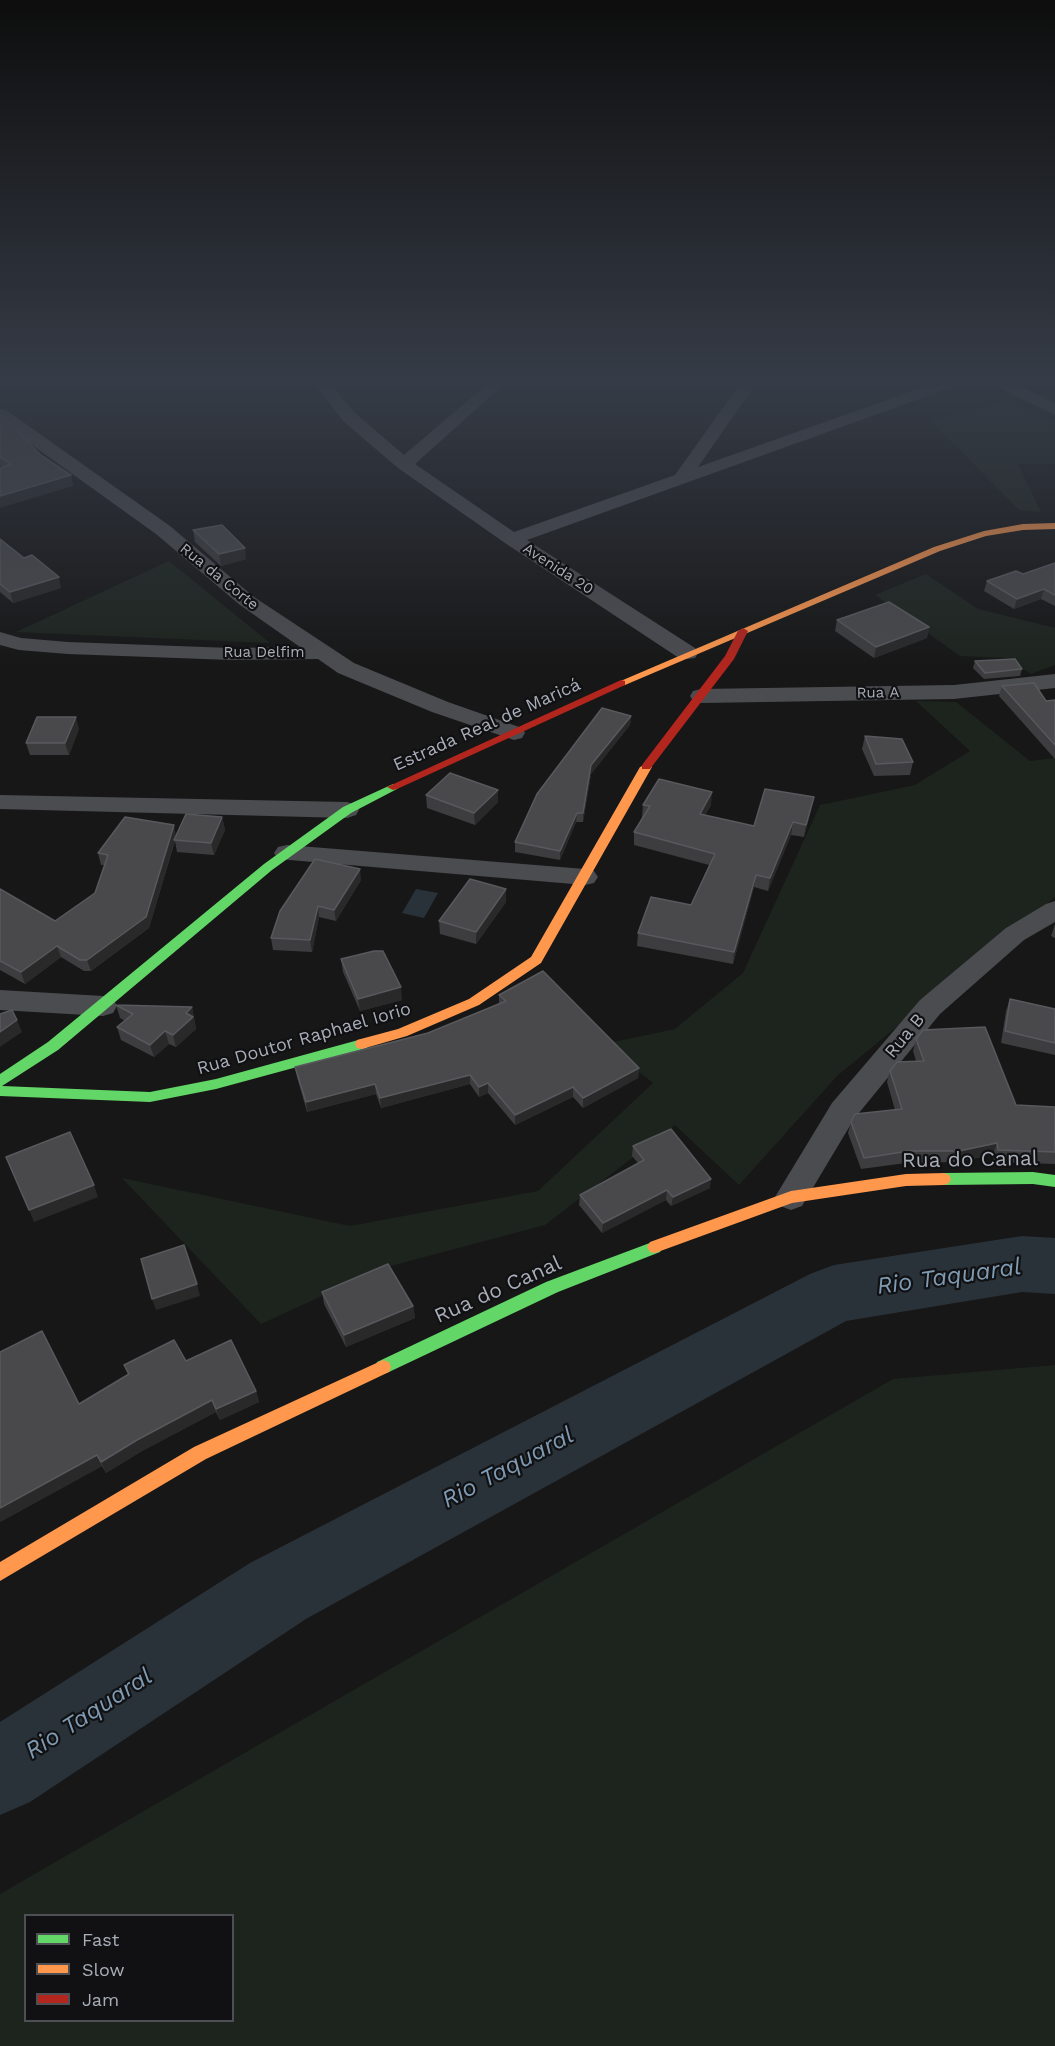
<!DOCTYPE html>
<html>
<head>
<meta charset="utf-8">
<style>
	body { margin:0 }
	#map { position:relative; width:1055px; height:2046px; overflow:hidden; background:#171717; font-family:"Work Sans",sans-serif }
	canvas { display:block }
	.legend { position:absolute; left:24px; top:1914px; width:210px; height:108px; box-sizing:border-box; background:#111113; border:2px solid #4d4f55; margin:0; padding:8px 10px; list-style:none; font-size:18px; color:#a8adb8 }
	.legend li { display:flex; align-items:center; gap:12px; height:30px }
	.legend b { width:30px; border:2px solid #4d4f55 }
</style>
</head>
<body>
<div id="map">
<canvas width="1055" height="2046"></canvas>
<ul class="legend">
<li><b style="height:8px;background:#63d668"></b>Fast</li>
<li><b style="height:8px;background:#ff974d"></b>Slow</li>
<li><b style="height:8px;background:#b3261e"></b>Jam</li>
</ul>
</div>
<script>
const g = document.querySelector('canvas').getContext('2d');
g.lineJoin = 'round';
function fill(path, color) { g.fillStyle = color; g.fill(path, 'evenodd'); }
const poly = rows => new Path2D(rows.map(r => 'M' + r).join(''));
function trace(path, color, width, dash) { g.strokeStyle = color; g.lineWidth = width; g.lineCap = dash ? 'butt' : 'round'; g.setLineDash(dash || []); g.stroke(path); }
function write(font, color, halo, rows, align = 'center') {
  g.font = font + ' "Work Sans",sans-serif'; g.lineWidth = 4.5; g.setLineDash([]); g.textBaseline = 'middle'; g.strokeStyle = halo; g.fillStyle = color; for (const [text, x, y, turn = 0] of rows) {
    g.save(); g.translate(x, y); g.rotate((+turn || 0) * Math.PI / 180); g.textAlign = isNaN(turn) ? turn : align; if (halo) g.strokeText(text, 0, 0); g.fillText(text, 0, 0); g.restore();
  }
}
fill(poly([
	[1008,401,1055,423,1055,464,1018,464,1041,512,1019,510,931,421],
	[169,561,270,643,16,632],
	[926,574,978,609,1055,628,1055,665,1031,674,1007,658,960,656,875,595],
	[916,701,956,702,1030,761,1055,758,1055,897,838,1075,739,1185,675,1125,545,1225,383,1268,261,1324,122,1178,350,1226,538,1191,653,1083,604,1044,675,1029,743,973,820,805,915,785,970,751],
	[1055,1365,1055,2046,0,2046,0,1894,893,1379],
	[26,1916,232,1916,232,2020,26,2020]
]), '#1d241e');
fill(poly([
	[416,889,438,893,424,918,402,913]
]), '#2a3239');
fill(poly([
	[1022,1236,1055,1238,1055,1294,1022,1292,846,1321,306,1619,30,1802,0,1815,0,1722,250,1563,810,1274,834,1265,1022,1236]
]), '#2a3239');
fill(poly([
	[316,385,332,385,355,413,404,455,486,385,503,385,415,464,514,532,675,475,739,385,755,385,698,467,929,385,952,385,950,388,527,540,695,648,698,653,695,658,687,659,679,658,505,543,398,468,343,421,316,385],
	[998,385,1018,385,1055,403,1055,415,1000,388,998,385],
	[0,409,6,410,170,526,254,597,354,663,448,702,522,728,525,733,522,738,514,740,432,712,338,673,318,659,231,660,68,654,19,650,0,645,0,632,21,638,68,642,231,648,300,647,240,605,156,534,0,422,0,409],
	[1055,674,1055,688,954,699,701,703,693,701,690,696,693,691,701,689,954,685,1055,674],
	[0,795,347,802,356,805,359,810,356,815,347,818,0,809,0,795],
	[287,845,585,869,594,871,598,877,594,883,585,885,278,859,274,853,278,847,287,845],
	[1055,901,1055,922,1024,940,940,1014,854,1119,802,1206,791,1210,780,1206,775,1197,832,1103,920,1000,1006,928,1046,904,1055,901],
	[0,990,103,996,113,999,117,1006,113,1013,103,1016,0,1010,0,990]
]), '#4b4c50');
fill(poly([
	[393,784,399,787,397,789,351,813,272,870,58,1050,2,1086,150,1092,216,1079,362,1039,367,1040,369,1044,367,1048,216,1089,150,1102,0,1096,0,1074,48,1042,264,864,343,807,393,784],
	[1033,1172,1055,1175,1055,1187,1033,1184,944,1185,939,1183,937,1179,939,1175,944,1173,1033,1172],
	[655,1241,660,1242,663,1247,660,1252,558,1292,389,1372,383,1374,377,1372,375,1367,377,1362,546,1282,655,1241]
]), '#63d668');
fill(poly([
	[1055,523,1055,529,1023,530,986,536,940,551,625,685,621,686,616,683,934,547,984,531,1023,524,1055,523],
	[646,764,652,767,541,963,479,1005,407,1036,362,1049,357,1048,355,1044,357,1040,398,1029,469,999,531,957,640,767,646,764],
	[944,1173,949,1175,951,1179,949,1183,944,1185,906,1186,792,1203,655,1253,650,1252,647,1247,650,1242,791,1191,906,1174,944,1173],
	[383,1360,389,1362,391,1367,389,1372,206,1459,0,1581,0,1562,194,1447,383,1360]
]), '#ff974d');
fill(poly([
	[743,628,748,631,734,659,650,769,642,769,642,765,725,656,738,631,743,628],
	[621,680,625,681,625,685,397,789,393,790,387,787,621,680]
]), '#b3261e');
fill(poly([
	[0,415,42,456,71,475,73,486,0,466],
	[193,530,246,559,221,566,195,542],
	[0,539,61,588,13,603,0,592],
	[1055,563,1055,606,1041,599,1014,609,984,591,987,581,1023,574],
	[837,620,929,627,927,638,874,658,835,631],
	[975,661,1022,669,1020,676,984,679,973,668],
	[1002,686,1046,701,1055,700,1055,759,999,696],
	[631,716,630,725,591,774,583,822,576,822,560,860,515,852,515,842],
	[79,729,69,755,30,755,26,743],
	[865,736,913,762,910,775,874,776,862,749],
	[426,795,498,802,475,825,427,808],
	[814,797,804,837,791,835,768,891,754,887,733,964,637,946,638,933,691,905,709,865,634,845,634,832,644,817,642,817,643,805,711,805,705,815,754,826],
	[222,817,225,830,214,855,177,852,175,841,149,928,91,971,84,971,61,957,25,984,0,970,0,889,55,921,95,893,105,865,101,865,98,853,176,836],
	[361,880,336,921,319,917,312,952,273,950,271,938,280,911],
	[506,889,506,902,476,944,440,934,439,921],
	[1055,924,1055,938,1051,936],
	[341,959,402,1000,360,1011,343,972],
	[499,995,639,1068,638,1078,583,1108,573,1097,515,1125,488,1093,479,1097,470,1084,381,1108,376,1094,307,1112,297,1077,295,1067,428,1033,499,1004],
	[1010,999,1055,1009,1055,1055,1001,1043,1006,1011],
	[116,1005,192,1007,196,1029,176,1047,169,1044,154,1057,121,1040,117,1027,125,1021,120,1018],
	[916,1039,1016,1105,1055,1107,1055,1164,994,1162,993,1155,955,1162,906,1163,861,1169,848,1133,851,1122,895,1110,887,1082,890,1071,916,1061,913,1051],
	[633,1146,710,1188,671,1206,666,1200,602,1233,579,1205,580,1195,638,1163,632,1156],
	[322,1292,413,1306,415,1318,346,1347,324,1304],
	[186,1361,256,1391,259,1402,220,1420,216,1412,142,1451,106,1473,102,1466,0,1522,79,1404,128,1375,124,1365]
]), '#3d3d3f');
fill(poly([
	[71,475,73,486,0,508,0,496],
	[245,548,246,559,221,566,219,554],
	[59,577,61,588,13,603,10,592],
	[1044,589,1041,599,1014,609,1017,599],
	[929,627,927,638,874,658,876,647],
	[631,716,630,725,591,774,583,822,583,813,591,765],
	[76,717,79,729,69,755,65,743],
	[498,790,498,802,475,825,474,813],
	[712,792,711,805,699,826,700,814],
	[814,797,811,810,804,837,806,825],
	[577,813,576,822,560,860,560,851],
	[222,817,225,830,214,855,211,843],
	[793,822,791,835,768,891,770,878],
	[174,825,176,836,149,928,91,971,87,960],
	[360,869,361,880,336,921,334,910],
	[756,875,754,887,733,964,734,952],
	[506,889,506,902,476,944,476,932],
	[318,906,319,917,312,952,310,940],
	[57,946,61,957,25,984,21,972],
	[401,987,402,1000,360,1011,358,999],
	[192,1007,196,1029,176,1047,173,1035,186,1013],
	[17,1020,22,1032,0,1047,0,1032],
	[165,1031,169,1044,154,1057,150,1045],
	[639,1068,638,1078,583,1108,583,1098],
	[470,1075,470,1084,381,1108,380,1098],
	[488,1083,488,1093,479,1097,479,1087],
	[375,1084,376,1094,307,1112,306,1102],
	[573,1087,573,1097,515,1125,515,1115],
	[997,1143,993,1155,955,1162,959,1151],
	[711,1179,710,1188,671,1206,673,1197],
	[94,1185,98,1197,34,1222,29,1210],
	[667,1190,666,1200,602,1233,603,1223],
	[197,1284,200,1296,156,1310,152,1299],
	[413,1306,415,1318,346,1347,344,1335],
	[256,1391,259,1402,220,1420,216,1409],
	[212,1400,216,1412,142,1451,106,1473,101,1462,137,1440],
	[97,1455,102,1466,0,1522,0,1508]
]), '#29292a');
const building = poly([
	[0,415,42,456,71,475,0,496,0,468,11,464,0,457,0,415],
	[222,525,245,548,219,554,193,530,222,525],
	[0,539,24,558,32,555,59,577,10,592,0,584,0,539],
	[1055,563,1055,595,1044,589,1017,599,987,581,1016,571,1023,574,1055,563],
	[889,602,929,627,876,647,837,620,889,602],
	[1015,659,1022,669,985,673,975,661,1015,659],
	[1034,683,1046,701,1055,700,1055,745,1002,686,1034,683],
	[602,708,631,716,591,765,583,813,577,813,560,851,515,842,537,794,602,708],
	[37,717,76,717,65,743,26,743,37,717],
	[865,736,902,739,913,762,876,764,865,736],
	[450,773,498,790,474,813,426,795,450,773],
	[659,779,712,792,700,814,754,826,765,789,814,797,806,825,793,822,770,878,756,875,734,952,638,933,651,897,691,905,715,854,634,832,650,806,643,805,659,779],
	[186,814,222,817,211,843,174,840,186,814],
	[125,817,174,825,146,917,87,960,80,960,57,946,21,972,0,961,0,889,55,921,95,893,108,855,98,853,125,817],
	[315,859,360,869,334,910,318,906,310,940,271,938,280,911,315,859],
	[470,879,506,889,476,932,439,921,470,879],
	[374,951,383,951,401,987,358,999,341,959,374,951],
	[543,971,639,1068,583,1098,573,1087,515,1115,488,1083,479,1087,470,1075,380,1098,375,1084,306,1102,295,1067,428,1033,506,1001,499,995,543,971],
	[1010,999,1055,1009,1055,1043,1005,1031,1010,999],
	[116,1005,192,1007,186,1013,193,1017,173,1035,165,1031,150,1045,117,1027,133,1014,116,1005],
	[12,1010,17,1020,0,1032,0,1014,12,1010],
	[985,1027,1016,1105,1055,1107,1055,1152,998,1150,997,1143,959,1151,909,1151,864,1158,851,1122,855,1114,902,1109,890,1071,897,1062,924,1061,916,1039,923,1030,985,1027],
	[671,1129,711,1179,673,1197,667,1190,603,1223,580,1195,644,1160,633,1146,671,1129],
	[70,1132,94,1185,29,1210,6,1157,70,1132],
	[184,1245,197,1284,152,1299,141,1259,184,1245],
	[388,1264,413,1306,344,1335,322,1292,388,1264],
	[42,1331,79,1404,129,1374,124,1365,174,1340,186,1361,231,1340,256,1391,216,1409,212,1400,137,1440,101,1462,97,1455,0,1508,0,1352,42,1331]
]);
fill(building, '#49494c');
trace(building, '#58595d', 1.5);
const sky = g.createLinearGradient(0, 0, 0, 671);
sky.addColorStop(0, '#0d0d0d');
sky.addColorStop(0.57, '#363c47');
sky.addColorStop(1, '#363c4700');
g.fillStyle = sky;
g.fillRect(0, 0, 1055, 671);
write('15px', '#a8adb8', '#111113', [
	["Avenida 20",558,569,33],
	["Rua da Corte",219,577,39],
	["Rua Delfim",264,653],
	["Rua A",878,693,-1]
]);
write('18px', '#a8adb8', '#111113', [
	["Estrada Real de Maricá",487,725,-24],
	["Rua B",905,1036,-50],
	["Rua Doutor Raphael Iorio",304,1039,-16]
]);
write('21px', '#a8adb8', '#111113', [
	["Rua do Canal",970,1160,-1],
	["Rua do Canal",498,1290,-24]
]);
write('italic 24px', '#7f9bb3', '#111113', [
	["Rio Taquaral",949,1277,-8],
	["Rio Taquaral",508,1468,-28],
	["Rio Taquaral",89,1714,-33]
]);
</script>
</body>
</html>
